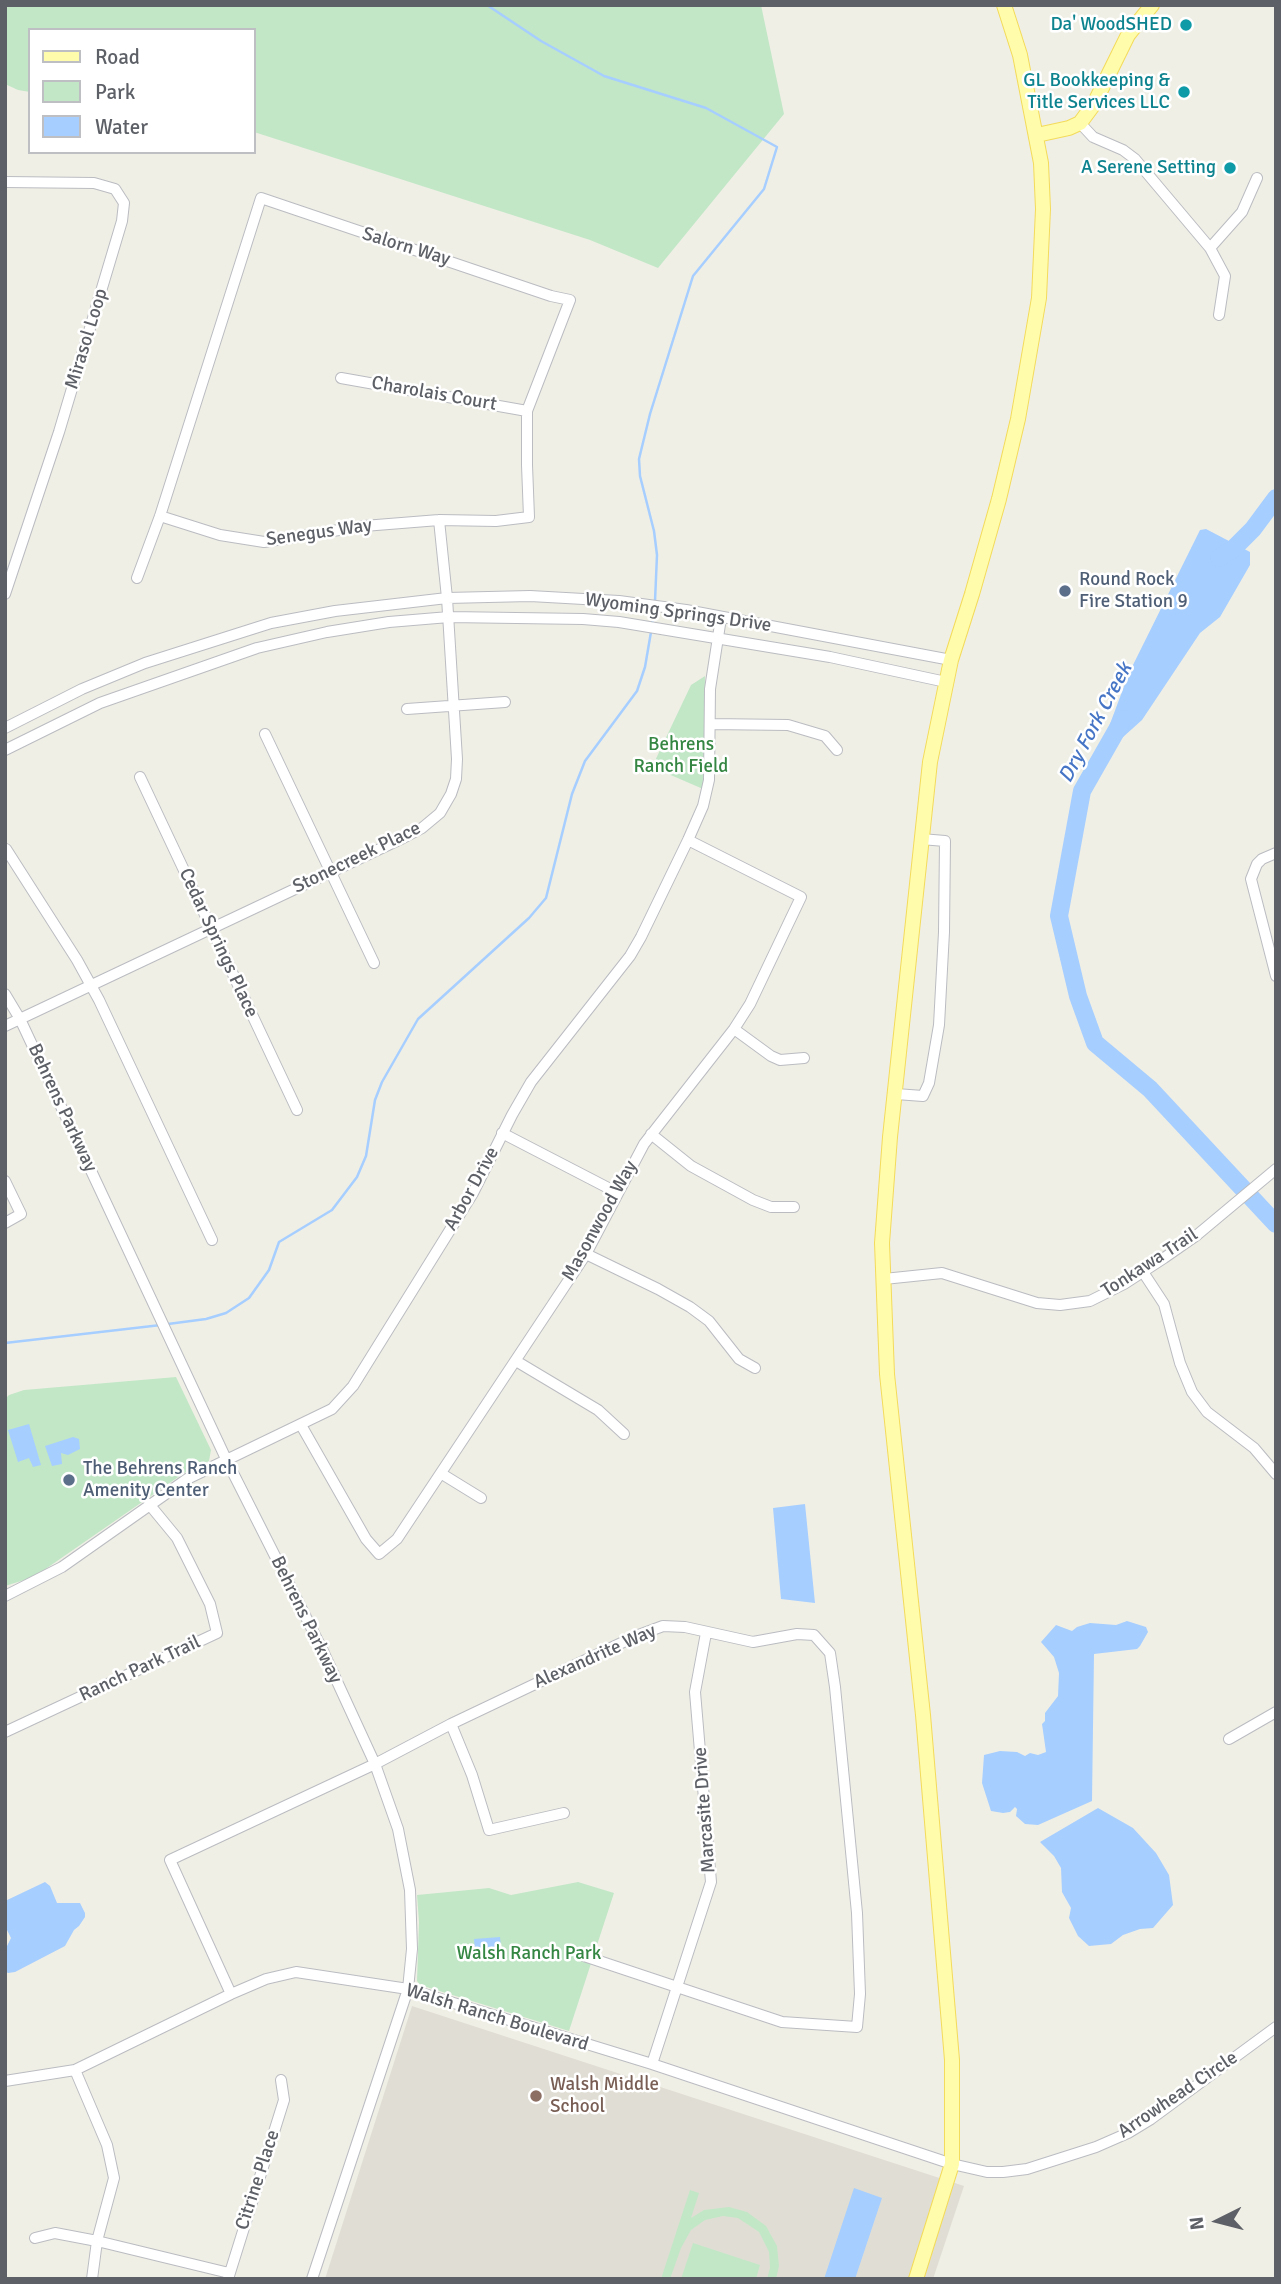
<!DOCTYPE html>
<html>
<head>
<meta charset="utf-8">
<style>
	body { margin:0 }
	#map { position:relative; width:1281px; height:2284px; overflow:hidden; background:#f0efe6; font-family:Signika,sans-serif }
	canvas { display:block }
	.frame { position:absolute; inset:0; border:7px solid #5d6066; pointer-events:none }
	.legend { position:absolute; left:28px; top:28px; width:228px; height:126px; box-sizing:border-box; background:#fff; border:2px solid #bebfc2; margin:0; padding:9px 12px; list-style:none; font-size:21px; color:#5d6066 }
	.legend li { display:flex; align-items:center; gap:14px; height:35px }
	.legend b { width:35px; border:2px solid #bebfc2 }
	.north { position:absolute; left:1183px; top:2186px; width:70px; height:70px; -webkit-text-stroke:5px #fff; paint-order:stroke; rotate:264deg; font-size:19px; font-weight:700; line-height:28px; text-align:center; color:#5d6066 }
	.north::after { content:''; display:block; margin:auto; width:24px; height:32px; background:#5d6066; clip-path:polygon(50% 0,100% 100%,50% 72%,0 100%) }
</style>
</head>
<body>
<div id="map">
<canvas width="1281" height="2284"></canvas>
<div class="frame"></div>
<ul class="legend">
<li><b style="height:9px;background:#fffcab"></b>Road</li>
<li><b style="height:19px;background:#c2e7c7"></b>Park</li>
<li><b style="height:19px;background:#a6ceff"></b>Water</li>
</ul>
<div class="north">N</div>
</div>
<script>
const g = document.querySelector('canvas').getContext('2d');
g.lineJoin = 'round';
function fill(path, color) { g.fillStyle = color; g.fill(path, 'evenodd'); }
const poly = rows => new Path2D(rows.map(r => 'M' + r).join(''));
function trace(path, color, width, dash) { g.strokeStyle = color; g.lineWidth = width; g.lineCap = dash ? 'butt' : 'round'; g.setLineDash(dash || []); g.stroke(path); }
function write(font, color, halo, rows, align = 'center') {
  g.font = font + ' Signika,sans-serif'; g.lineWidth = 5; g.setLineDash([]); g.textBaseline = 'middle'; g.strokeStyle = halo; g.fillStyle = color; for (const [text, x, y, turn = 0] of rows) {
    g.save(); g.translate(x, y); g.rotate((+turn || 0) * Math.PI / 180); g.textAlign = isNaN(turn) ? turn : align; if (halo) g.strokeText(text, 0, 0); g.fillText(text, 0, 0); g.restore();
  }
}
fill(poly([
	[412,2006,964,2186,933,2279,325,2279]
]), '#e0ded4');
fill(poly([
	[5,5,761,5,784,114,658,268,590,240,254,132,254,30,30,30,30,92,18,90,5,84],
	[705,676,703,789,652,767,691,685],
	[176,1377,211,1450,209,1461,184,1473,34,1577,5,1586,5,1399,9,1395,24,1390],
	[578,1882,614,1893,569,2031,420,1985,417,1981,419,1922,417,1895,489,1888,511,1895],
	[690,2190,699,2193,691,2218,704,2210,729,2207,747,2212,766,2226,777,2246,779,2266,776,2279,767,2279,770,2268,769,2252,759,2232,738,2218,723,2216,705,2220,691,2230,681,2248,670,2279,661,2279],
	[693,2243,760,2265,756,2279,681,2279]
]), '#c2e7c7');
fill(poly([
	[1206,529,1250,552,1250,565,1220,617,1200,633,1142,720,1122,738,1104,740,1129,673,1200,530],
	[29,1424,41,1465,33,1467,29,1458,18,1462,8,1430],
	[73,1437,79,1439,80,1449,68,1455,61,1453,62,1464,52,1466,45,1446],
	[805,1504,815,1603,781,1599,773,1508],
	[1127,1621,1146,1627,1148,1632,1140,1646,1137,1649,1094,1654,1092,1801,1038,1825,1025,1824,1016,1816,1017,1809,1015,1807,1010,1812,1003,1813,991,1811,982,1783,984,1755,1000,1751,1017,1752,1025,1756,1030,1753,1038,1755,1046,1752,1042,1724,1045,1721,1045,1713,1058,1696,1059,1673,1054,1657,1041,1642,1056,1625,1072,1631,1077,1627,1090,1623,1116,1625],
	[1098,1808,1133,1828,1156,1853,1169,1875,1173,1905,1153,1928,1140,1929,1123,1935,1111,1944,1089,1946,1078,1936,1069,1918,1071,1908,1062,1892,1061,1868,1054,1856,1040,1842],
	[45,1882,50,1886,57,1903,80,1903,85,1913,85,1917,79,1926,74,1930,65,1946,15,1972,8,1973,5,1971,5,1950,11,1938,5,1926,5,1901],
	[500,1937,501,1947,504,1947,504,1953,499,1953,498,1951,475,1953,474,1939],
	[854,2188,882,2198,855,2279,824,2279]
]), '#a6ceff');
trace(poly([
	[487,5,541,41,604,76,706,108,777,147,764,189,693,276,650,414,639,459,640,476,654,531,657,555,655,601],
	[652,625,654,607],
	[168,1324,206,1319,226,1313,249,1298,269,1270,279,1242,332,1210,357,1177,366,1156,375,1100,382,1082,418,1019,529,918,546,898,572,794,585,761,637,691,645,667,651,632],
	[5,1343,161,1325]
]), '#a6ceff', 2.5);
trace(poly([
	[1219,558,1233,549,1253,529,1276,498],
	[1123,719,1082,791,1059,916,1078,996,1095,1043,1150,1089,1276,1224]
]), '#a6ceff', 18);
const minor = poly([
	[1080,123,1093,137,1123,150,1135,159,1210,248,1225,276,1219,315],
	[5,182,94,183,115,189,124,203,122,221,59,432,5,594],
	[1210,248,1242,212,1257,178],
	[341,378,527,411],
	[137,578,160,516,261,198,551,296,570,300,527,411,527,465,529,517,496,521,439,520,364,526,264,542,220,535,160,516],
	[407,709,505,702],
	[710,724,788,725,825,736,837,750],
	[5,728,82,689,145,663,271,623,335,611,447,598,530,596,619,601,686,610,951,660],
	[265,734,374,963],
	[5,750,100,703,257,648,327,632,389,622,449,617,583,619,619,622,830,657,946,682],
	[140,777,297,1110],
	[6,849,77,960,99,1000,212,1240],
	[1276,853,1262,859,1257,864,1251,879,1276,976],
	[5,994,20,1019,227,1461,323,1651,375,1764,398,1829,410,1890,412,1949,408,1989,312,2279],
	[5,1026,403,838,422,828,440,813,451,794,456,779,457,759,447,598,439,520],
	[734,1029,771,1056,780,1060,804,1058],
	[896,1094,923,1096,929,1083,939,1025,944,932,945,841,921,839],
	[502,1133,616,1192],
	[651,1134,691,1166,753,1200,771,1207,794,1207],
	[5,1181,21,1214,5,1223],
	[586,1254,658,1289,690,1307,709,1321,739,1359,755,1368],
	[1143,1272,1164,1304,1180,1363,1192,1392,1207,1412,1254,1448,1276,1474],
	[884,1279,942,1273,1037,1303,1060,1305,1090,1301,1124,1284,1164,1258,1197,1235,1276,1169],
	[516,1361,598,1410,624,1434],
	[301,1425,366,1539,379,1554,397,1539,586,1254,644,1144,734,1029,750,1004,801,897,688,840],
	[442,1474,481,1498],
	[5,1596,62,1567,187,1479,332,1409,353,1386,473,1193,512,1115,531,1082,630,956,641,937,688,840,703,806,709,780,710,689,721,618],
	[451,1724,472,1775,489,1830,564,1813],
	[5,1732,217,1633,210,1604,177,1538,149,1504],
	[1229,1739,1276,1712],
	[231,1994,170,1860,375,1764,451,1724,636,1636,663,1626,685,1627,753,1642,797,1634,814,1635,830,1653,835,1687,857,1913,860,1994,857,2027,782,2022,584,1956],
	[652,2064,711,1882,695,1692,706,1633],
	[75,2070,107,2145,114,2178,97,2241,92,2279],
	[5,2081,75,2070,231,1994,266,1979,296,1972,408,1989,652,2064,952,2164,987,2172,1003,2172,1027,2169,1096,2147,1128,2133,1151,2119,1276,2027],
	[35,2238,55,2233,97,2241,229,2273],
	[228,2279,284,2100,281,2080]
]);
const major = poly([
	[1037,135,1069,128,1080,123,1094,104,1128,35,1152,5],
	[916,2279,952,2164,952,2060,923,1715,887,1374,882,1243,890,1137,930,762,951,660,972,594,999,499,1018,419,1039,298,1043,209,1041,163,1020,55,1004,5]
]);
trace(minor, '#babcc1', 12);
trace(major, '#f3db5b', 16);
trace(minor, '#fff', 10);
trace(major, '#fffcab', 14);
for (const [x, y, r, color] of [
	[1186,25,7,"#0f9aa8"],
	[1184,92,7,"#0f9aa8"],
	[1230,168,7,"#0f9aa8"],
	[1065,591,7,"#5c6f8a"],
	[69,1480,7,"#5c6f8a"],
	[536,2096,7,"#8d6e63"]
]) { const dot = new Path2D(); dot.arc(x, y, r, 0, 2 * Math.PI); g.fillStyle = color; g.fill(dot); trace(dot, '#fff', 2.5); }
write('19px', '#0d838f', '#fff', [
	["Da' WoodSHED",1172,25],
	["GL Bookkeeping &",1170,81],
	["Title Services LLC",1170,103],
	["A Serene Setting",1216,168]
], 'right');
write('19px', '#5d6066', '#fff', [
	["Salorn Way",406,247,17],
	["Mirasol Loop",87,339,-73],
	["Charolais Court",434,394,10],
	["Senegus Way",319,533,-8],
	["Wyoming Springs Drive",678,613,8],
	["Stonecreek Place",357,858,-26],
	["Cedar Springs Place",218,943,65],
	["Behrens Parkway",62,1108,65],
	["Arbor Drive",472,1189,-61],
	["Masonwood Way",600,1221,-61],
	["Tonkawa Trail",1150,1263,-33],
	["Behrens Parkway",306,1620,64],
	["Alexandrite Way",595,1657,-24],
	["Ranch Park Trail",140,1669,-25],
	["Marcasite Drive",705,1810,-94],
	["Walsh Ranch Boulevard",497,2018,17],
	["Arrowhead Circle",1178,2095,-34],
	["Citrine Place",258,2180,-72]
]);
write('19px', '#4e5e75', '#fff', [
	["Round Rock",1079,580],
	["Fire Station 9",1079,602],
	["The Behrens Ranch",83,1469],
	["Amenity Center",83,1491]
], 'left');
write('19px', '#348642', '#fff', [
	["Behrens",681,745],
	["Ranch Field",681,767],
	["Walsh Ranch Park",529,1954]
]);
write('19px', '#785e54', '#fff', [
	["Walsh Middle",550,2085],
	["School",550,2107]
], 'left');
write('italic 21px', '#4675c6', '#fff', [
	["Dry Fork Creek",1096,723,-62]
]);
</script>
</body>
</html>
